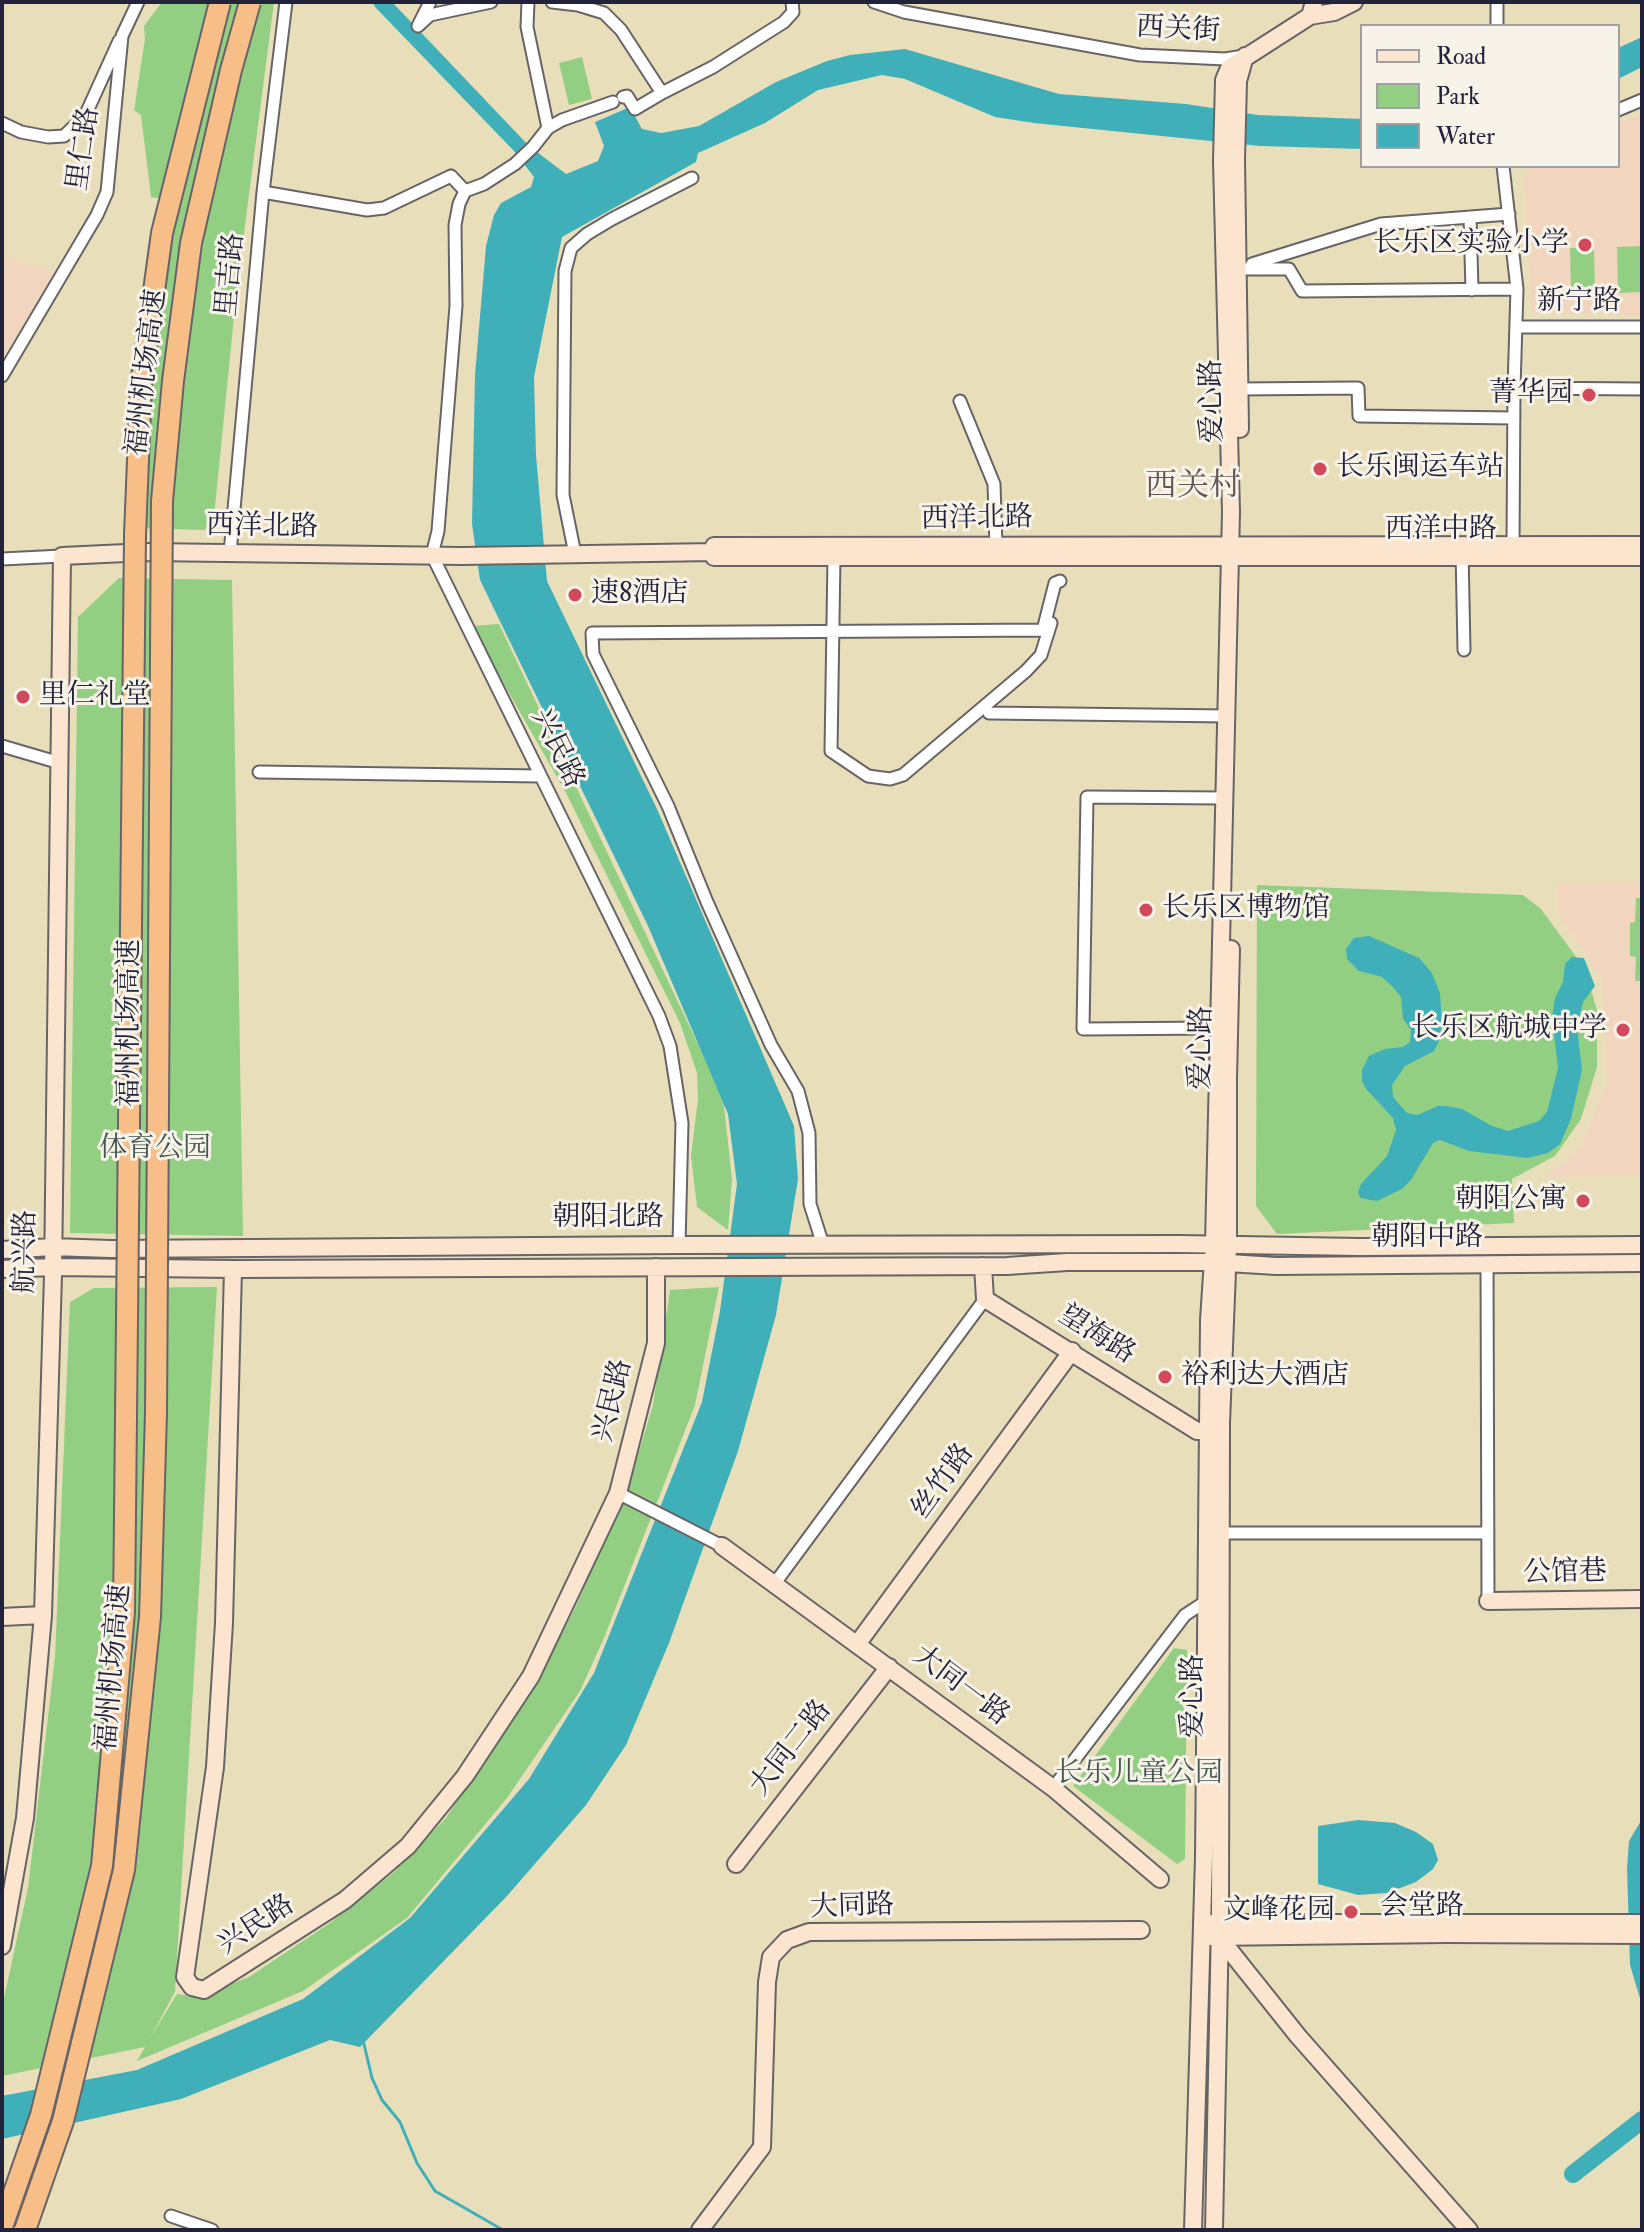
<!DOCTYPE html>
<html>
<head>
<meta charset="utf-8">
<style>
	body { margin:0 }
	#map { position:relative; width:1644px; height:2232px; overflow:hidden; background:#e8dfba; font-family:"IM FELL Double Pica",serif }
	canvas { display:block }
	.frame { position:absolute; inset:0; border:4px solid #22223b; pointer-events:none }
	.legend { position:absolute; left:1360px; top:24px; width:260px; height:144px; box-sizing:border-box; background:#f7f3e8; border:2px solid #a29fa3; margin:0; padding:10px 14px; list-style:none; font-size:24px; color:#22223b }
	.legend li { display:flex; align-items:center; gap:16px; height:40px }
	.legend b { width:40px; border:2px solid #a29fa3 }
</style>
</head>
<body>
<div id="map">
<canvas width="1644" height="2232"></canvas>
<div class="frame"></div>
<ul class="legend">
<li><b style="height:10px;background:#fce5cf"></b>Road</li>
<li><b style="height:22px;background:#93cf83"></b>Park</li>
<li><b style="height:22px;background:#3fb0b9"></b>Water</li>
</ul>
</div>
<script>
const g = document.querySelector('canvas').getContext('2d');
g.lineJoin = 'round';
function fill(path, color) { g.fillStyle = color; g.fill(path, 'evenodd'); }
const poly = rows => new Path2D(rows.map(r => 'M' + r).join(''));
function trace(path, color, width, dash) { g.strokeStyle = color; g.lineWidth = width; g.lineCap = dash ? 'butt' : 'round'; g.setLineDash(dash || []); g.stroke(path); }
function write(font, color, halo, rows, align = 'center') {
  g.font = font + ' "IM FELL Double Pica","Noto Serif SC",serif'; g.lineWidth = 6; g.setLineDash([]); g.textBaseline = 'middle'; g.strokeStyle = halo; g.fillStyle = color; for (const [text, x, y, turn = 0] of rows) {
    g.save(); g.translate(x, y); g.rotate((+turn || 0) * Math.PI / 180); g.textAlign = isNaN(turn) ? turn : align; if (halo) g.strokeText(text, 0, 0); g.fillText(text, 0, 0); g.restore();
  }
}
fill(poly([
	[1642,114,1642,315,1532,313,1524,176,1531,166,1618,166,1618,125],
	[2,256,55,272,2,359],
	[1642,882,1642,1176,1546,1177,1581,1147,1607,1082,1602,979,1558,913,1558,883]
]), '#f2d5be');
fill(poly([
	[162,2,274,2,237,287,214,517,205,530,138,528,146,400,173,201,151,197,141,115,134,110,145,39,144,26],
	[582,57,592,99,569,105,559,63],
	[1642,246,1642,292,1618,293,1617,247],
	[1570,248,1594,248,1595,294,1571,294],
	[119,578,232,580,243,1236,70,1233,78,617],
	[499,624,723,1097,732,1179,728,1230,697,1207,691,1156,698,1099,697,1073,680,1023,566,793,471,626],
	[1257,885,1523,895,1541,909,1585,969,1597,1010,1597,1067,1581,1119,1555,1156,1512,1179,1514,1223,1277,1234,1256,1206],
	[1636,898,1642,898,1642,981,1635,981,1636,957,1630,956,1630,923,1635,922],
	[217,1287,175,1992,150,2038,177,1994,198,1997,249,1977,330,1923,393,1873,446,1818,543,1671,578,1602,610,1524,630,1482,653,1405,670,1290,719,1287,695,1405,604,1638,580,1691,507,1798,407,1918,303,1991,137,2061,145,2047,2,2076,2,2007,28,1888,55,1657,70,1302,94,1288],
	[1174,1648,1187,1650,1185,1859,1177,1864,1073,1786]
]), '#93cf83');
fill(poly([
	[372,2,392,2,529,146,566,174,598,161,604,146,595,122,630,107,642,129,661,133,699,126,776,82,827,61,850,55,905,49,1059,94,1186,104,1258,115,1362,119,1362,149,1260,146,1034,123,995,117,905,79,882,75,818,90,765,123,698,153,696,162,562,237,534,377,536,455,547,581,657,809,794,1126,798,1179,776,1315,738,1451,669,1643,626,1745,586,1805,507,1896,360,2047,330,2040,181,2099,2,2139,2,2096,137,2070,303,1999,410,1918,529,1779,594,1673,702,1402,720,1311,737,1184,728,1114,648,926,480,580,472,524,475,375,486,246,494,215,501,203,531,187,534,177,514,151,376,8],
	[1642,37,1642,67,1618,79,1618,48],
	[1369,936,1419,958,1432,973,1440,993,1442,1025,1439,1041,1434,1051,1405,1066,1392,1085,1393,1097,1407,1113,1417,1115,1438,1106,1446,1106,1462,1109,1492,1126,1508,1131,1539,1121,1547,1112,1558,1068,1552,1017,1555,998,1563,982,1565,964,1572,957,1584,958,1595,986,1583,1002,1577,1027,1582,1070,1571,1119,1560,1144,1548,1153,1527,1158,1469,1151,1440,1140,1433,1143,1411,1180,1402,1189,1377,1201,1360,1198,1358,1192,1361,1184,1387,1156,1396,1130,1393,1118,1366,1089,1362,1081,1362,1070,1369,1056,1385,1049,1403,1047,1410,1042,1411,1030,1403,1019,1401,997,1392,986,1382,977,1359,971,1347,959,1346,949,1354,938],
	[1642,1819,1642,2005,1630,1965,1627,1868,1629,1841],
	[1358,1820,1395,1823,1416,1832,1433,1844,1438,1860,1433,1869,1416,1882,1387,1893,1358,1895,1318,1884,1318,1826]
]), '#3fb0b9');
trace(poly([
	[363,2040,372,2078,382,2100,400,2122,417,2163,435,2191,503,2230]
]), '#3fb0b9', 3);
trace(poly([
	[1573,2174,1642,2120]
]), '#3fb0b9', 18);
const street = poly([
	[430,2,418,26,430,15,491,2],
	[528,2,527,27,548,128],
	[552,2,578,5,604,13,621,30,662,93,713,67,784,22,793,12,792,2],
	[874,2,904,12,1140,55,1225,59,1244,56],
	[1497,2,1497,26],
	[623,97,627,96,635,109,662,93],
	[613,102,562,120,548,128,533,147,515,164,484,184,465,191,459,204,455,225,456,306,445,442,438,531,432,555,659,1016,670,1046,682,1123,679,1245],
	[1618,110,1642,100],
	[2,123,21,132,48,137,64,136,85,116,119,41],
	[1503,166,1517,289,1514,388,1513,545],
	[263,192,367,210,384,208,451,176,465,191],
	[1470,217,1472,290],
	[1252,264,1381,224,1509,214],
	[1234,269,1289,269,1302,291,1517,289],
	[1516,327,1642,327],
	[2,376,97,215,107,192,122,36,138,2],
	[1514,388,1642,389],
	[1239,389,1358,388,1359,416,1514,418],
	[960,401,994,484,996,547],
	[1462,550,1464,650],
	[230,553,263,192,286,2],
	[575,554,563,495,565,271,571,248,587,234,612,219,692,178],
	[834,557,831,751,868,776,890,779,903,775,1026,671,1041,655,1051,623],
	[2,559,62,556],
	[989,713,1227,716],
	[2,746,60,763],
	[259,772,540,776],
	[1218,1028,1083,1029,1087,797,1225,798],
	[823,1245,810,1204,809,1133,798,1091,771,1045,707,902,668,806,593,654,592,633,1043,630,1055,583,1060,581],
	[1487,1264,1488,1601],
	[618,1493,722,1546],
	[1221,1533,1488,1533],
	[775,1583,985,1299],
	[1053,1788,1185,1615,1208,1600],
	[171,2216,212,2230]
]);
const secondary = poly([
	[1310,16,1334,12,1354,2],
	[1240,429,1236,160,1238,81,1245,56],
	[1642,545,714,546,714,557,1642,557],
	[2,1250,53,1247,110,1249,679,1245,1179,1244,1360,1247,1642,1245],
	[983,1266,985,1299,1197,1431,1208,1431],
	[2,1269,53,1267,233,1269,1007,1266,1067,1262,1212,1262,1276,1266,1642,1263],
	[233,1269,224,1623,215,1767,185,1977,192,1987,204,1990,345,1900,408,1846,465,1776,531,1676,618,1493,656,1343,656,1267],
	[722,1546,1053,1788,1160,1879],
	[1488,1601,1642,1599],
	[2,1617,43,1615],
	[858,1643,1072,1351],
	[736,1864,889,1667],
	[1212,1923,1642,1923],
	[1211,1937,1445,1934,1642,1935],
	[1219,1937,1298,2036,1469,2230],
	[2,1946,25,1818,43,1615,53,1275,62,556,147,552,462,556,714,552],
	[700,2230,762,2147,767,1982,771,1957,787,1940,809,1932,1141,1930],
	[1193,2230,1204,1857,1209,1320,1214,1244,1231,512,1222,161,1224,80,1229,68,1310,16,1314,2],
	[1214,2230,1220,1923,1221,1423,1228,1245,1228,1078,1231,949]
]);
trace(street, '#676467', 15);
trace(secondary, '#676467', 20);
trace(street, '#fff', 11);
trace(secondary, '#fce5cf', 16);
const highwayBridge = poly([
	[2,2227,41,2115,102,1866,124,1612,135,535,141,385,162,233,220,2],
	[25,2230,63,2121,124,1870,150,1617,156,1413,162,501,173,381,191,243,231,70,250,2]
]);
trace(highwayBridge, '#676467', 24, []);
trace(highwayBridge, '#f7be88', 20);
for (const [x, y, r, color] of [
	[1585,245,8,"#d1495b"],
	[1589,395,8,"#d1495b"],
	[1320,469,8,"#d1495b"],
	[575,595,8,"#d1495b"],
	[23,697,8,"#d1495b"],
	[1146,910,8,"#d1495b"],
	[1623,1030,8,"#d1495b"],
	[1583,1201,8,"#d1495b"],
	[1165,1377,8,"#d1495b"],
	[1351,1912,8,"#d1495b"]
]) { const dot = new Path2D(); dot.arc(x, y, r, 0, 2 * Math.PI); g.fillStyle = color; g.fill(dot); trace(dot, '#f7f3e8', 3); }
write('28px', '#22223b', '#f7f3e8', [
	["西关街",1178,31,3],
	["里仁路",85,149,-82],
	["里吉路",232,275,-85],
	["新宁路",1579,303],
	["福州机场高速",148,373,-83],
	["爱心路",1214,401,-91],
	["西洋北路",977,520,-1],
	["西洋北路",262,528,1],
	["西洋中路",1441,531],
	["兴民路",556,749,64],
	["福州机场高速",131,1023,-90],
	["爱心路",1203,1048,-89],
	["朝阳北路",608,1219],
	["朝阳中路",1427,1239],
	["航兴路",27,1252,-89],
	["望海路",1096,1336,32],
	["兴民路",614,1401,-76],
	["丝竹路",944,1482,-54],
	["公馆巷",1565,1574,-1],
	["福州机场高速",115,1668,-85],
	["大同一路",960,1687,37],
	["爱心路",1195,1696,-90],
	["大同二路",792,1749,-52],
	["大同路",852,1908,-2],
	["会堂路",1422,1908],
	["兴民路",257,1926,-33]
]);
write('28px', '#22223b', '#f7f3e8', [
	["长乐区实验小学",1569,245],
	["菁华园",1573,395],
	["长乐闽运车站",1336,469,"left"],
	["速8酒店",591,595,"left"],
	["里仁礼堂",39,697,"left"],
	["长乐区博物馆",1162,910,"left"],
	["长乐区航城中学",1607,1030],
	["朝阳公寓",1567,1201],
	["裕利达大酒店",1181,1377,"left"],
	["文峰花园",1335,1912]
], 'right');
write('28px', '#445651', '#f7f3e8', [
	["体育公园",155,1150],
	["长乐儿童公园",1139,1775]
]);
write('32px', '#655452', '#f7f3e8', [
	["西关村",1193,488]
]);
</script>
</body>
</html>
